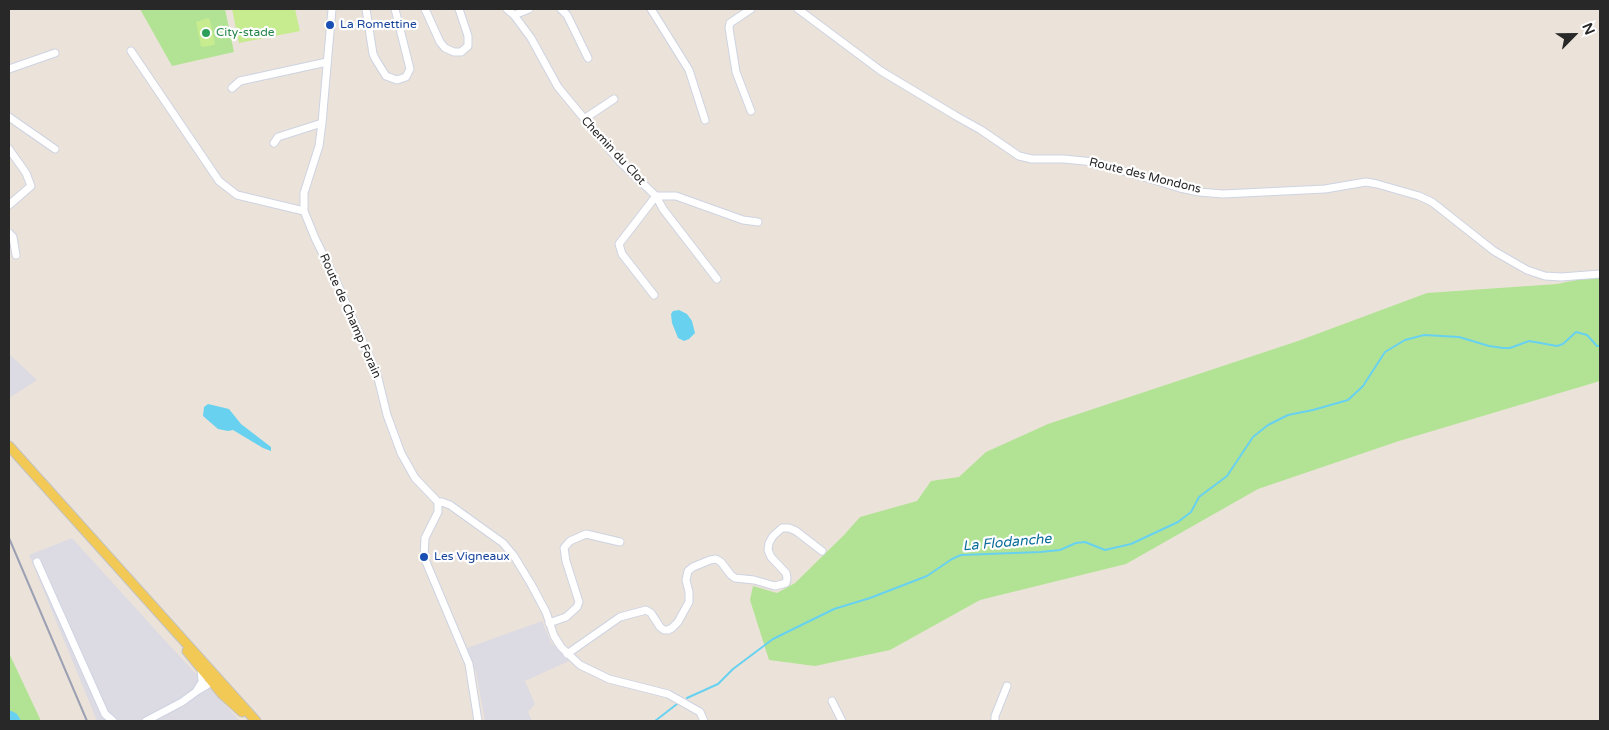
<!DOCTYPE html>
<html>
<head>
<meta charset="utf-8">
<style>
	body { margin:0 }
	#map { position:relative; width:1609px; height:730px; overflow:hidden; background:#ebe3d9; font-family:"Varela Round",sans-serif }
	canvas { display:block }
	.frame { position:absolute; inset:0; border:10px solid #282828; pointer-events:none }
	.north { position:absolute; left:1549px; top:10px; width:50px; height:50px; -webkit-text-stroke:4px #fff; paint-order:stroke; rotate:67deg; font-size:14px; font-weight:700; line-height:20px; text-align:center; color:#282828 }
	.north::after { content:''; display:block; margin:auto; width:18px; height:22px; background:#282828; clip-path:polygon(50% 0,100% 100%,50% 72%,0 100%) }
</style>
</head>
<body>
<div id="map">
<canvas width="1609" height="730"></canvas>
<div class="frame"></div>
<div class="north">N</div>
</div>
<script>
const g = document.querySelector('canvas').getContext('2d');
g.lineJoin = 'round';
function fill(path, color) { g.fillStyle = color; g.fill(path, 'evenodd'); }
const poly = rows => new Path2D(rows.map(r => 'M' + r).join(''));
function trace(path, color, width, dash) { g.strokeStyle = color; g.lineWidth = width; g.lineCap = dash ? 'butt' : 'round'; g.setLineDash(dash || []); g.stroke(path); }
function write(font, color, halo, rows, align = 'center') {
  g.font = font + ' "Varela Round",sans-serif'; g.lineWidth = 4.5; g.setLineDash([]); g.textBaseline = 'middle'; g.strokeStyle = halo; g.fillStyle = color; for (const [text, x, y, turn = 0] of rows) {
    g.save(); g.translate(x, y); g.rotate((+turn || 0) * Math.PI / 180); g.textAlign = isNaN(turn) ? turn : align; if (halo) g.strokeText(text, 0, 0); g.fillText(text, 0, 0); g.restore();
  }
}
fill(poly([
	[9,354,37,380,9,398],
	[72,538,171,647,240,721,97,721,29,555],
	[542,621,551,643,569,661,525,681,535,704,528,712,532,721,485,721,476,672,467,648]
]), '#dcdae3');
fill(poly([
	[140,9,225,9,234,52,172,66],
	[1600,275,1600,381,1399,441,1258,489,1126,564,980,600,890,650,815,666,769,660,750,600,753,586,777,593,795,583,844,535,860,517,917,501,931,481,959,477,986,452,1048,424,1298,341,1427,293,1557,284],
	[9,653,41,721,9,721]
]), '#b2e394');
fill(poly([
	[232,9,295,9,300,31,239,43],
	[208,18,210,20,215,43,214,45,203,47,201,46,196,22]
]), '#c7eb8f');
fill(poly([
	[679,310,687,314,692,321,695,333,689,339,684,341,678,338,672,323,671,314,673,311],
	[208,404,229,409,241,424,271,447,271,451,263,448,233,430,228,431,218,429,203,416,204,407]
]), '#69d1f0');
trace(poly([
	[687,698,718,684,733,669,773,639,834,609,870,598,927,576,952,559,961,555,1040,552,1060,550,1076,543,1085,542,1105,550,1131,544,1178,522,1191,512,1199,497,1227,476,1253,437,1268,425,1288,415,1313,410,1348,400,1363,386,1385,352,1405,340,1424,335,1459,337,1489,346,1503,348,1510,348,1529,341,1557,346,1563,344,1576,332,1587,335,1597,346,1600,346],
	[655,721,677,704]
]), '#69d1f0', 2);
trace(poly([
	[9,716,13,718,15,721]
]), '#69d1f0', 11);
const minor = poly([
	[332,9,322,123,319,146,304,193,304,211,315,238,337,283,377,374,387,415,401,453,415,478,438,502,438,512,425,538,424,557,469,664,478,721],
	[366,9,373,54,376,60,386,76,397,80,406,77,410,69,395,9],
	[425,9,440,42,445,48,454,52,461,52,468,46,468,36,459,9],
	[507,9,514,15,529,9],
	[561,9,567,15,588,58],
	[651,9,689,70,705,120],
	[751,9,730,23,729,28,736,72,751,111],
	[798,9,881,71,956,116,981,130,1019,156,1032,159,1064,159,1094,162,1180,188,1199,192,1223,194,1325,189,1366,182,1377,184,1419,196,1432,202,1494,251,1527,270,1545,276,1561,277,1600,274],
	[514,15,531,38,558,87,620,162,656,196,676,196,743,220,758,222],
	[131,51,219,181,237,195,304,211],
	[9,69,55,53],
	[232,88,240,81,327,62],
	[9,117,55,149],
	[584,119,614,99],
	[274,143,278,137,322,123],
	[9,149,26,173,31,186,9,205],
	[9,233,13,237,16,255],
	[654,295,622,254,619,244,656,196,663,209,717,279],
	[438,502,442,502,450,505,503,543,514,556,531,584,546,612,554,636,561,647,580,665,609,679,668,694,700,712,704,721],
	[37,562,105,714,113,721],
	[549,623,566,617,577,607,579,602,566,561,564,548,570,541,586,534,620,542],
	[567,654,620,617,646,610,651,613,660,627,664,630,668,630,672,628,678,622,689,602,689,592,686,580,688,571,693,567,710,560,716,559,721,562,731,575,735,578,754,580,775,586,786,583,787,578,786,573,771,557,768,550,769,543,773,536,782,528,789,528,796,531,822,551],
	[197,690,202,682,201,669],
	[832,701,842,721],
	[146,721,182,702,197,691,212,682,213,678],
	[995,721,995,716,1007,686]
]);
const major = poly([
	[9,446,256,721],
	[187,651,222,694,242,712]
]);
trace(minor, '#ced3e2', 9);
trace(major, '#c3c3c3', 11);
trace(minor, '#fff', 7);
trace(major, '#f3c956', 9);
trace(poly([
	[9,538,87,721]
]), '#9ca0b3', 2);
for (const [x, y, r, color] of [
	[330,25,5,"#1a4fb4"],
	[206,33,5,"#2e9e5b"],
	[424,557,5,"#1a4fb4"]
]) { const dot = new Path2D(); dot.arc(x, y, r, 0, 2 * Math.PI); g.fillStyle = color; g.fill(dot); trace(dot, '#fff', 2); }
write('12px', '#164399', '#fff', [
	["La Romettine",340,25],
	["Les Vigneaux",434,557]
], 'left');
write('12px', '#27864d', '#fff', [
	["City-stade",216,33]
], 'left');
write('12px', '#282828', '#fff', [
	["Chemin du Clot",613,151,47],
	["Route des Mondons",1145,176,14],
	["Route de Champ Forain",350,316,66]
]);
write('italic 14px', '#0b6d9a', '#fff', [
	["La Flodanche",1007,543,-5]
]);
</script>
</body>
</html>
